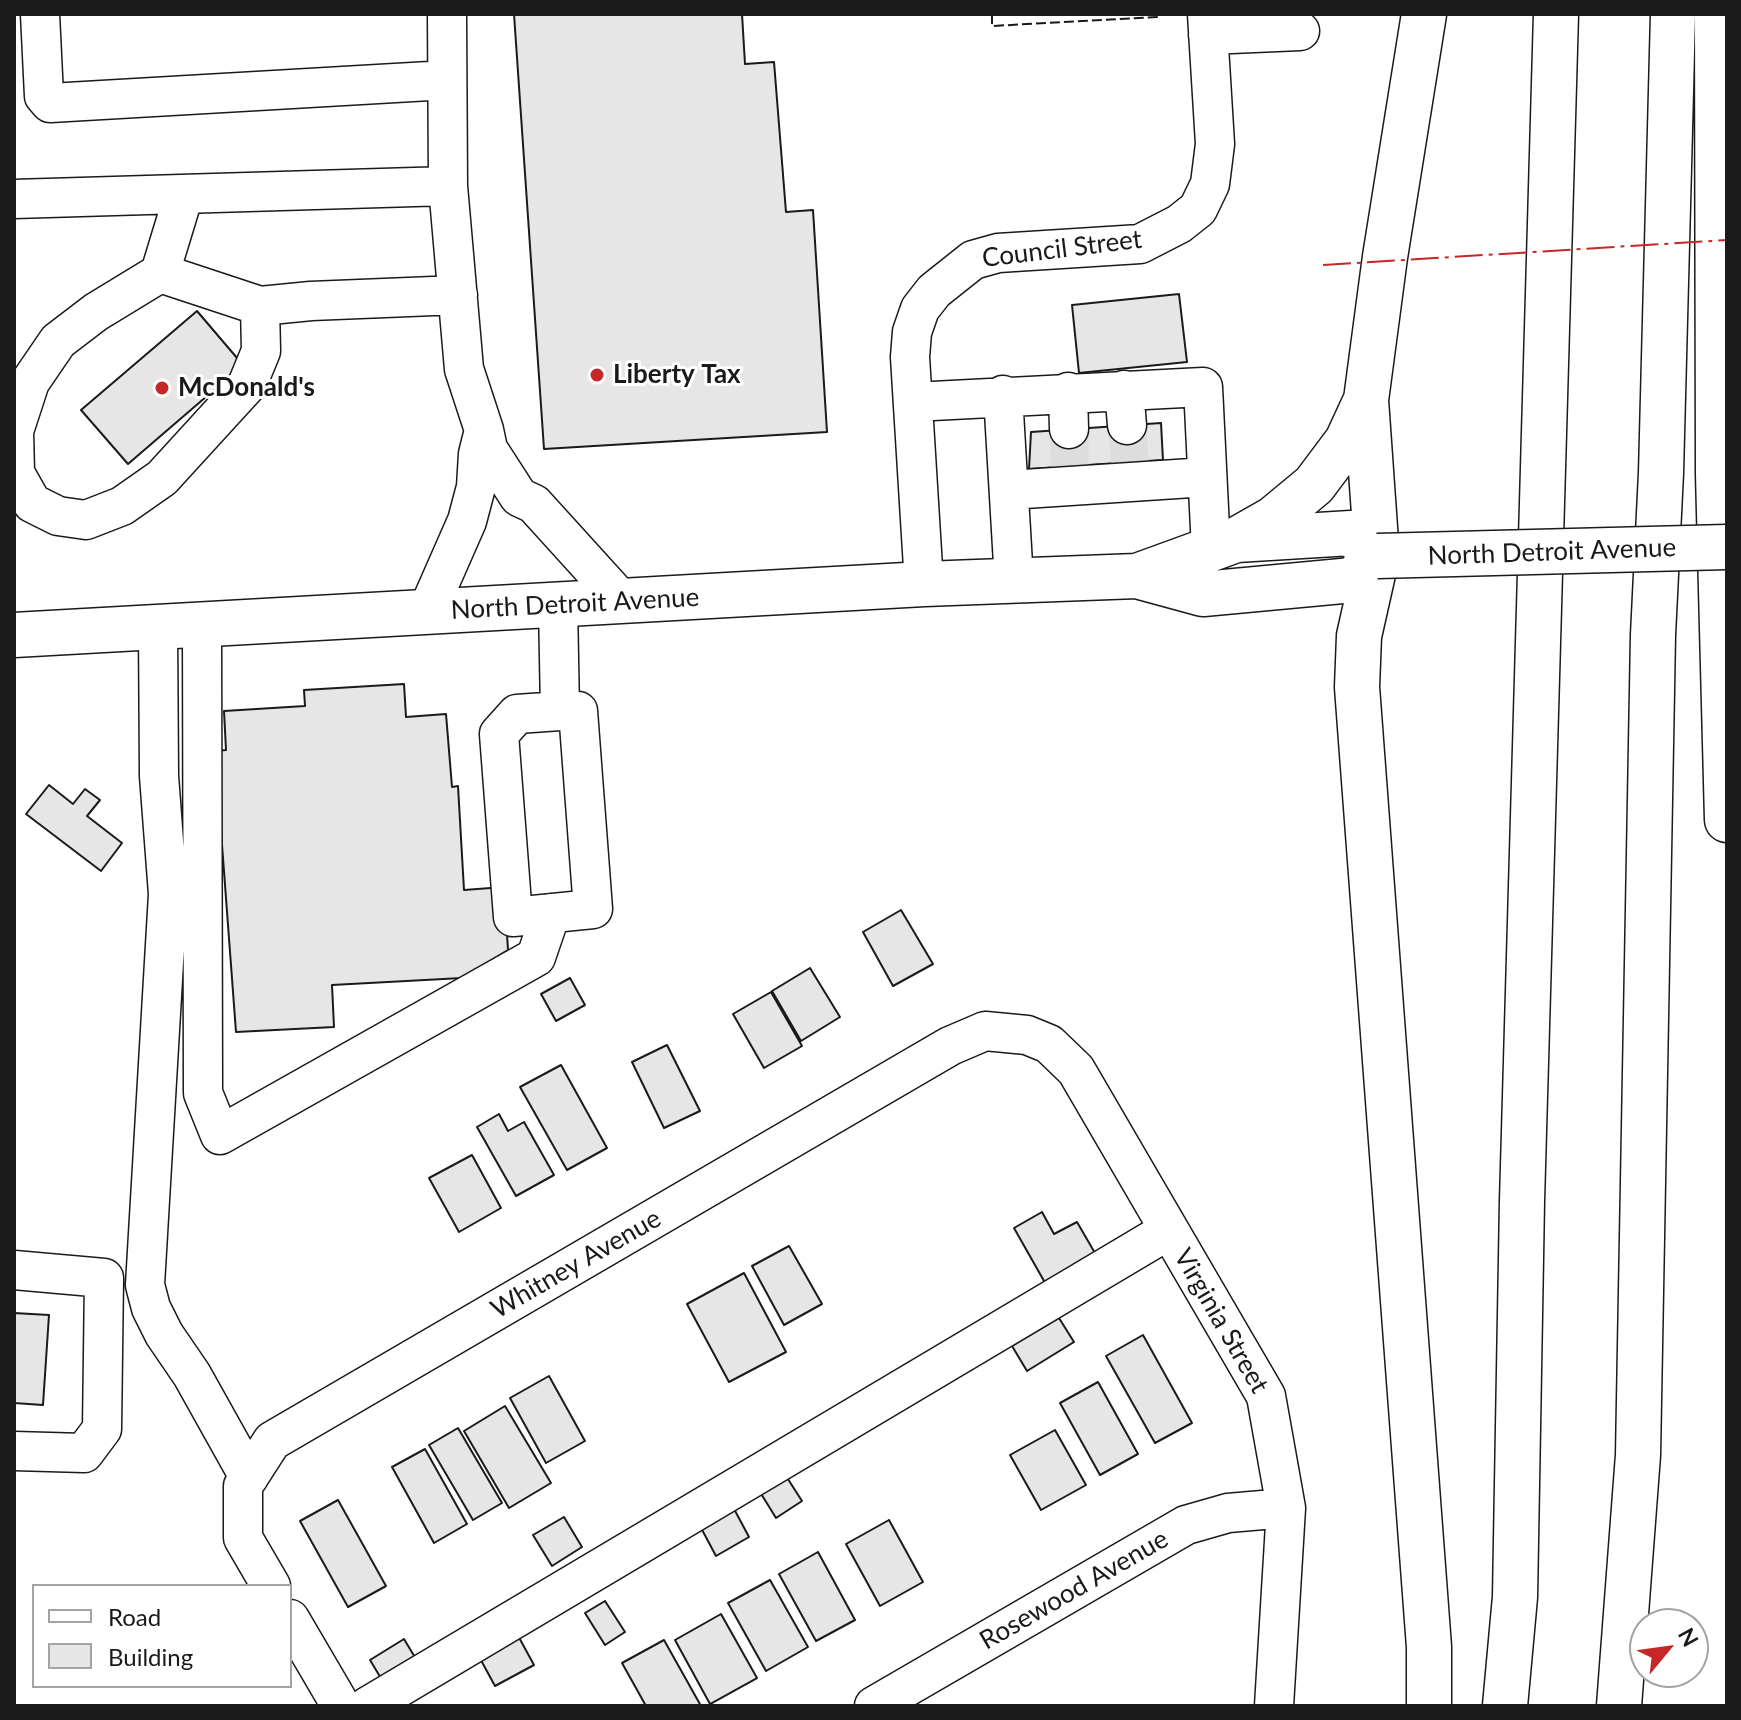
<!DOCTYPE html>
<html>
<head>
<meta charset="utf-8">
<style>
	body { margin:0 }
	#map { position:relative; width:1741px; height:1720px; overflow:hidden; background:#fff; font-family:Lato,sans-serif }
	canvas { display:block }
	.frame { position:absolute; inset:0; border:16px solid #1a1a1a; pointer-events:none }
	.legend { position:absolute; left:32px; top:1584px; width:260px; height:104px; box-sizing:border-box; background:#fff; border:2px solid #a3a3a3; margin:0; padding:10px 14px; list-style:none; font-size:24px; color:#1a1a1a }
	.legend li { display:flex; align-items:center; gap:16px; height:40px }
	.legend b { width:40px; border:2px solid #a3a3a3 }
	.north { position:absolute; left:1629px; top:1608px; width:80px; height:80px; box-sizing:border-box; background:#fff; border:2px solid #a3a3a3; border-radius:50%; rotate:61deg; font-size:22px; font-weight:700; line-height:32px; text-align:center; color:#1a1a1a }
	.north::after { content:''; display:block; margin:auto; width:28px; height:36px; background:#c62828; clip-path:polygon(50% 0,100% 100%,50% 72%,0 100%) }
</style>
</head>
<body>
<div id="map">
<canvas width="1741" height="1720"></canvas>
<div class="frame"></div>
<ul class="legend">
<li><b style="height:10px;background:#fff"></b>Road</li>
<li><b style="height:22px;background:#e6e6e6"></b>Building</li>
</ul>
<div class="north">N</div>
</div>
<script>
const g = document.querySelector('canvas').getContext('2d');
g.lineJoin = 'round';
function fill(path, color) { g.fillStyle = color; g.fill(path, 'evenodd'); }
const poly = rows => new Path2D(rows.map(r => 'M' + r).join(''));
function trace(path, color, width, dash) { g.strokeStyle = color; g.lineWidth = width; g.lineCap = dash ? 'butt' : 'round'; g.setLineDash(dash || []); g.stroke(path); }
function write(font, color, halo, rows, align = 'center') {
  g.font = font + ' Lato,sans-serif'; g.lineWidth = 6; g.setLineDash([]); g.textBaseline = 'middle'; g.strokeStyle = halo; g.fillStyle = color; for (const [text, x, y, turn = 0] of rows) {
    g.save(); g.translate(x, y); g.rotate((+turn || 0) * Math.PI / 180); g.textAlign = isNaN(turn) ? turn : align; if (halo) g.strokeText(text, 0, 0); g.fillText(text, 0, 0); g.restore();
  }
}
const building = poly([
	[514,14,742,14,745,64,774,62,786,212,813,210,827,432,544,449,514,14],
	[1179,294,1187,362,1079,373,1072,305,1179,294],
	[197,311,243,365,128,464,81,410,197,311],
	[1161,423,1163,460,1029,469,1031,432,1161,423],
	[404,684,406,717,446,714,452,787,458,786,464,890,504,887,508,950,462,978,332,985,334,1027,236,1032,215,751,226,750,224,711,305,706,304,690,404,684],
	[49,785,73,804,85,789,100,800,87,816,122,843,101,871,26,814,49,785],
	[901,910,933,964,893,986,863,932,901,910],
	[810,968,840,1017,801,1041,772,991,810,968],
	[570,978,585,1005,556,1021,541,994,570,978],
	[771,992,802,1046,764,1068,733,1014,771,992],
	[667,1045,700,1111,664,1128,632,1062,667,1045],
	[561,1065,607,1148,567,1170,520,1087,561,1065],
	[499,1114,508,1131,524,1122,554,1175,516,1196,477,1127,499,1114],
	[472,1155,501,1208,459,1232,429,1178,472,1155],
	[1042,1212,1054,1234,1077,1222,1099,1260,1048,1288,1014,1228,1042,1212],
	[789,1246,822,1304,784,1325,752,1266,789,1246],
	[744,1273,786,1352,729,1382,687,1304,744,1273],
	[14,1313,49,1315,43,1405,14,1403,14,1313],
	[1059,1318,1074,1342,1027,1371,1012,1346,1059,1318],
	[1143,1335,1192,1423,1155,1443,1106,1356,1143,1335],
	[549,1376,585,1441,546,1463,510,1398,549,1376],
	[1098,1382,1138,1454,1100,1475,1060,1403,1098,1382],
	[505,1406,551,1483,509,1508,464,1431,505,1406],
	[458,1428,502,1503,473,1520,429,1445,458,1428],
	[1055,1430,1086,1485,1041,1510,1010,1455,1055,1430],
	[425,1449,467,1524,434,1543,392,1467,425,1449],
	[786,1476,802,1501,776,1518,760,1492,786,1476],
	[338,1500,386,1586,348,1607,300,1521,338,1500],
	[733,1507,749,1537,716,1556,700,1526,733,1507],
	[564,1517,582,1547,552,1566,533,1535,564,1517],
	[889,1520,923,1582,880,1606,846,1544,889,1520],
	[818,1552,855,1620,816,1641,779,1574,818,1552],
	[770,1580,808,1647,766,1671,728,1603,770,1580],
	[605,1601,625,1632,605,1645,585,1613,605,1601],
	[721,1614,757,1678,710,1704,675,1640,721,1614],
	[516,1632,534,1665,495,1686,477,1653,516,1632],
	[404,1639,419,1664,385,1685,370,1660,404,1639],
	[664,1640,701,1706,646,1706,622,1663,664,1640]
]);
fill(building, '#e6e6e6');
trace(building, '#1a1a1a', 2);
trace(poly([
	[1127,425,1130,463],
	[1069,429,1070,467]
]), '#ddd', 38, [38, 19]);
const minor = poly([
	[40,14,44,96,50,103,447,80],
	[1208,35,1300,31],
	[448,186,464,369,484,430,488,449,519,497,534,504,622,601],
	[184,194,160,273,96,312,58,341,30,382,14,431,15,473,32,503,58,516,86,520,122,506,162,478,247,385,261,351,260,306],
	[14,199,448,186,447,14],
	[160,273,260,306,311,301,458,295],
	[1124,390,1127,425],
	[1068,392,1069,429],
	[1003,395,1014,581],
	[913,402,1203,387,1211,549],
	[1009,490,1207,477],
	[924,584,910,357,912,332,920,309,934,291,973,260,998,253,1140,244,1179,224,1198,209,1210,184,1215,144,1207,14],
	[558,605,560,711,578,711,593,909,513,917,499,734,517,714,560,711],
	[427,612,467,521,476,487,478,454,484,430],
	[202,625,203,1093,220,1135,536,957,551,913],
	[158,627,159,776,168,894,145,1285,151,1308,164,1334,192,1375,249,1477],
	[14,1270,104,1278,102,1429,84,1453,14,1451],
	[271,1586,243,1538,243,1486,272,1441,950,1046,985,1031,1027,1035,1049,1044,1076,1070,1266,1396,1286,1508,1274,1706],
	[290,1619,341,1706],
	[368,1706,1169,1230],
	[874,1706,1186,1525,1228,1513,1286,1508]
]);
const major = poly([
	[14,635,924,584,1137,576,1203,594,1353,580,1377,556,1351,533,1236,540,1137,576]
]);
const highway = poly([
	[1424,14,1385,257,1366,400,1377,556,1359,636,1357,687,1429,1647,1429,1706],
	[1717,14,1718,474,1727,820],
	[1236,540,1273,519,1314,485,1347,441,1365,402],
	[1505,1706,1515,1597,1522,1201,1556,14],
	[1619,1706,1638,1455,1653,635,1661,473,1673,14]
]);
trace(minor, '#1a1a1a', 41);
trace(major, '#1a1a1a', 47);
trace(highway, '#1a1a1a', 47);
trace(minor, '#fff', 38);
trace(major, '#fff', 44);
trace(highway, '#fff', 44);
const majorBridge = poly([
	[1377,556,1727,547]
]);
trace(majorBridge, '#1a1a1a', 47, []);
trace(majorBridge, '#fff', 44);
trace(poly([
	[992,14,992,26,1157,17,1157,14]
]), '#1a1a1a', 2, [10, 4]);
trace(poly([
	[1323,265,1727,240]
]), '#c62828', 2, [28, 6, 4, 6]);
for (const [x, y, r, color] of [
	[597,375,8,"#c62828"],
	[162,388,8,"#c62828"]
]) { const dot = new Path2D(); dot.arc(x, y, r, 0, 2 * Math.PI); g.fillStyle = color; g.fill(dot); trace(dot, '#fff', 3); }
write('26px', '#1a1a1a', '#fff', [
	["Council Street",1062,249,-7],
	["North Detroit Avenue",1552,552,-2],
	["North Detroit Avenue",575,604,-3],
	["Whitney Avenue",576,1264,-30],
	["Virginia Street",1221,1321,60],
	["Rosewood Avenue",1074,1590,-30]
]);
write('bold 26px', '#1a1a1a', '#fff', [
	["Liberty Tax",613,375],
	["McDonald's",178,388]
], 'left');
</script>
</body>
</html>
